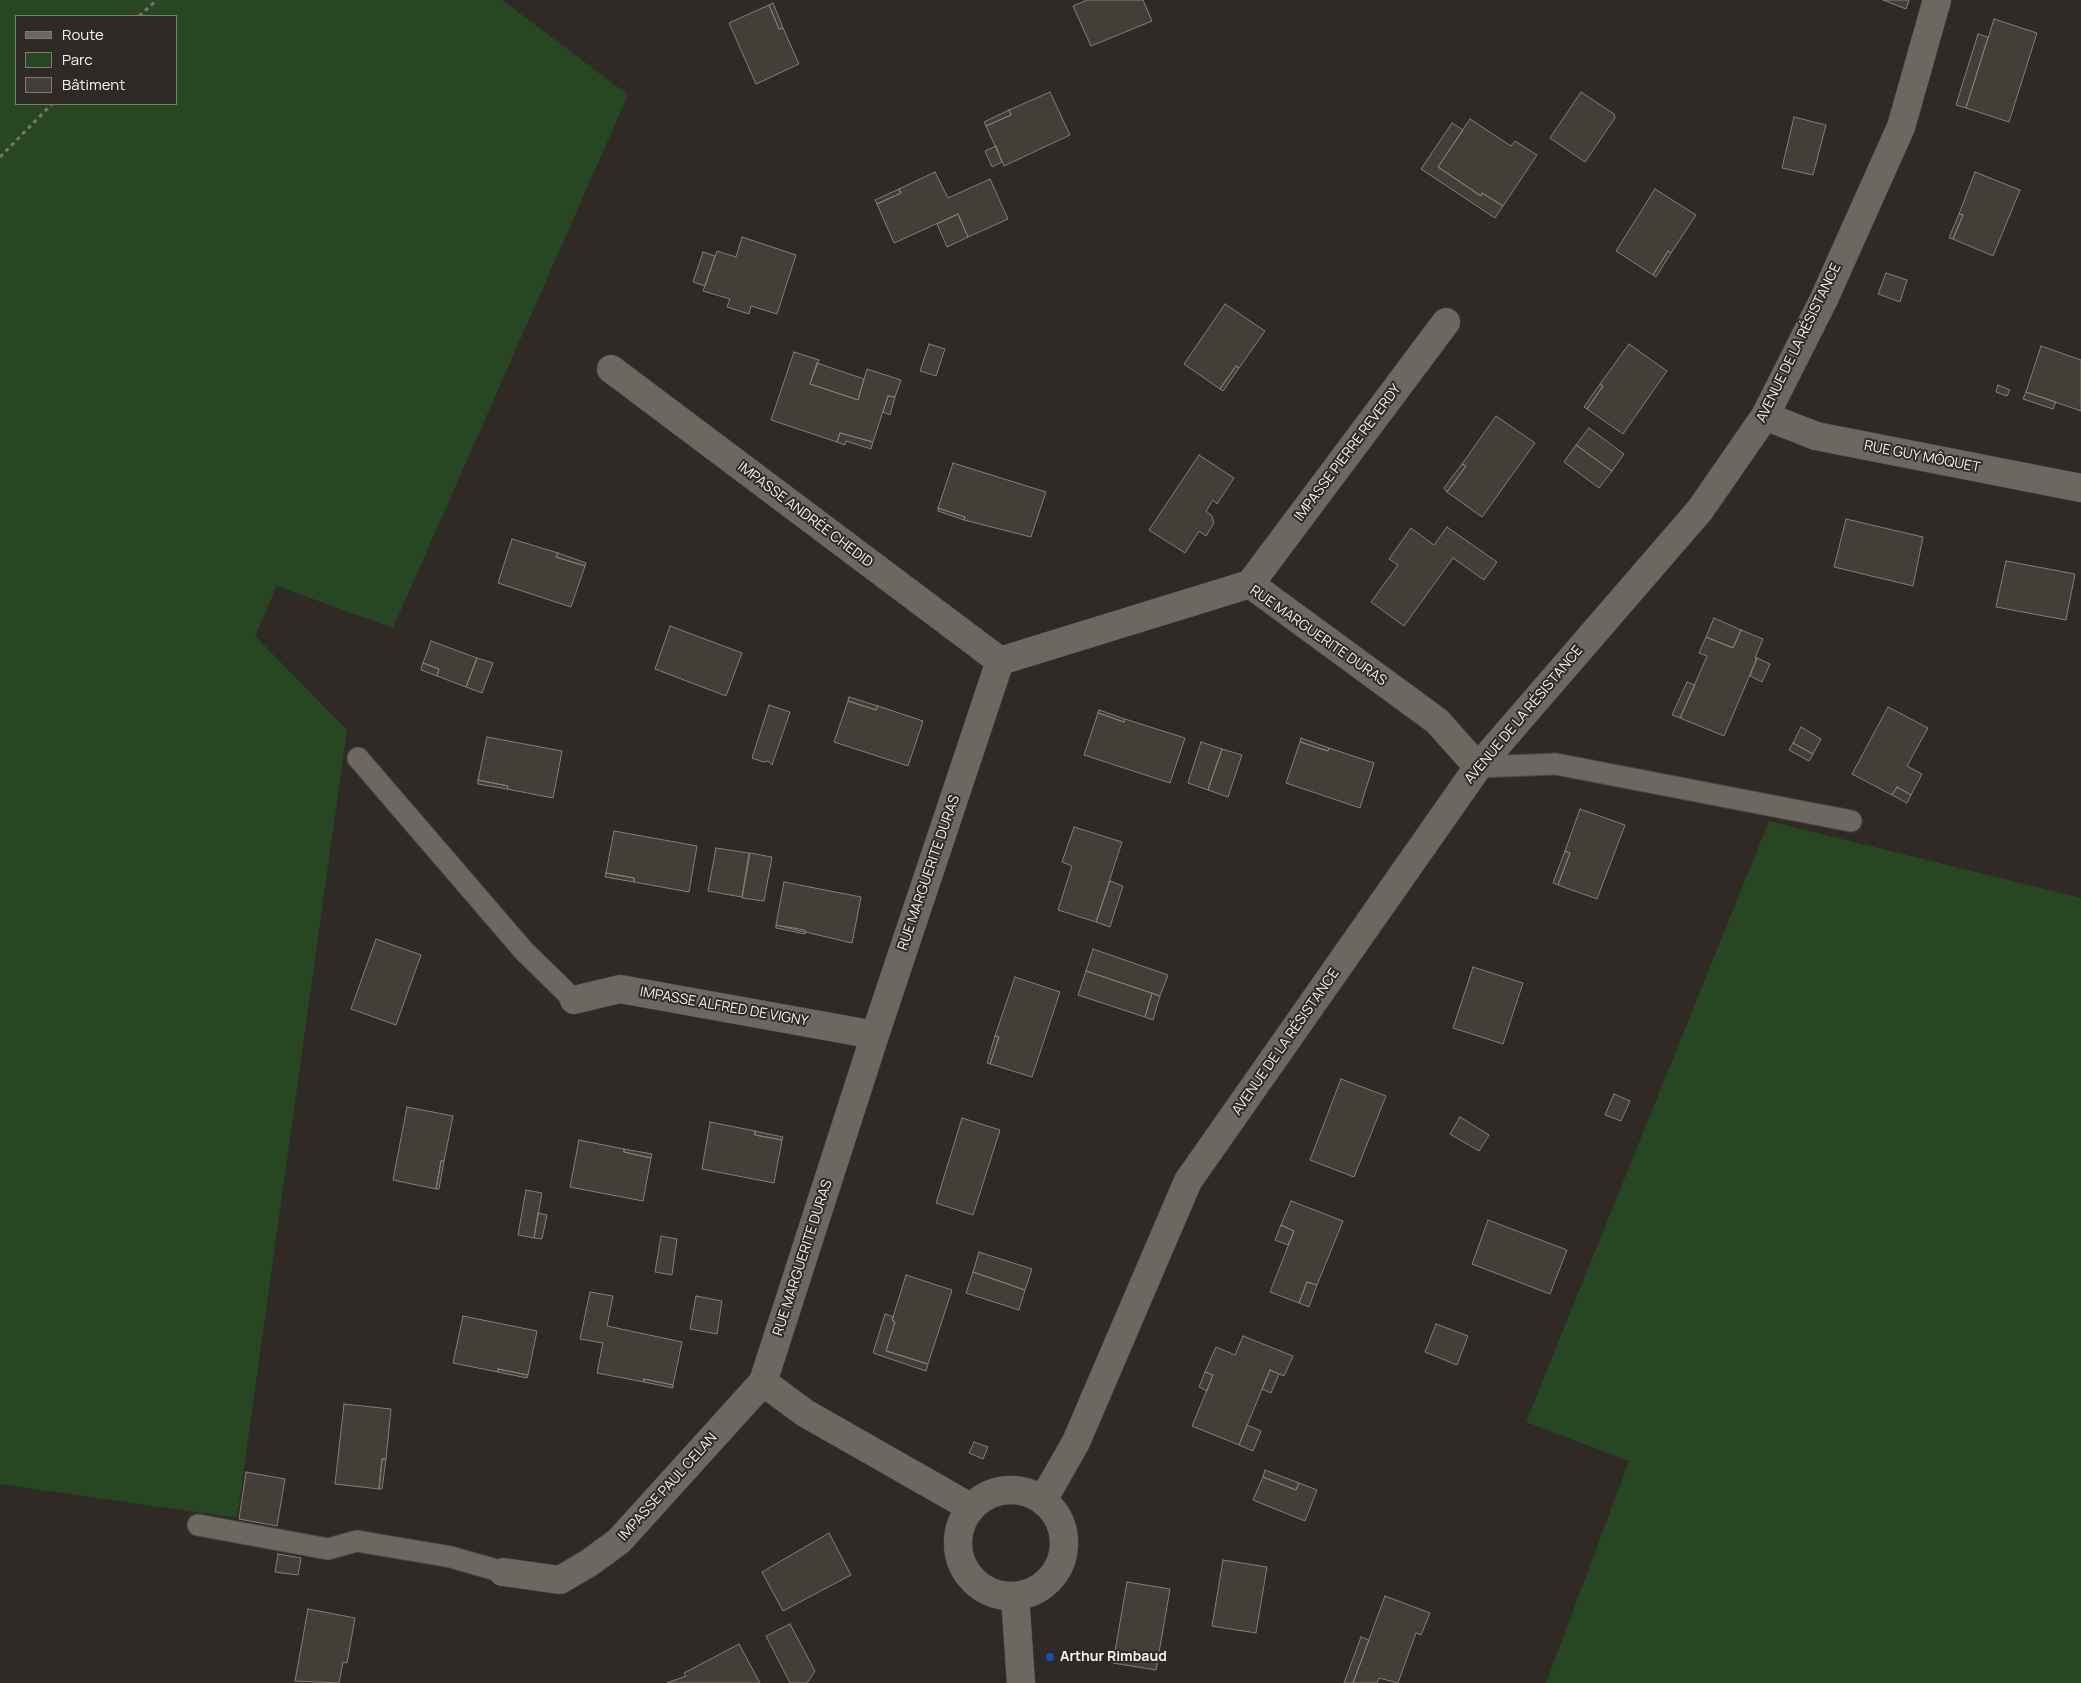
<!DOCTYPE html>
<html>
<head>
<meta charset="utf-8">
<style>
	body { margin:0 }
	#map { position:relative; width:2081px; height:1683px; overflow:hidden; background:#2f2a25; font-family:Manrope,sans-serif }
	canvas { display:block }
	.legend { position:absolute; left:15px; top:15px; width:162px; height:90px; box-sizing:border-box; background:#2f2a25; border:1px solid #7f7a76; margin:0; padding:6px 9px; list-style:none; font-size:15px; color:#f7f3f0 }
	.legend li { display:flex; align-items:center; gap:10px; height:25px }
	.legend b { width:25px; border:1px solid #7f7a76 }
</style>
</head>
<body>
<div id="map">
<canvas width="2081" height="1683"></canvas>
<ul class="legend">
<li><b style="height:6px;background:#6d6761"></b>Route</li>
<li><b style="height:14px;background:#264722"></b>Parc</li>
<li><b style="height:14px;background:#443e39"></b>Bâtiment</li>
</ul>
</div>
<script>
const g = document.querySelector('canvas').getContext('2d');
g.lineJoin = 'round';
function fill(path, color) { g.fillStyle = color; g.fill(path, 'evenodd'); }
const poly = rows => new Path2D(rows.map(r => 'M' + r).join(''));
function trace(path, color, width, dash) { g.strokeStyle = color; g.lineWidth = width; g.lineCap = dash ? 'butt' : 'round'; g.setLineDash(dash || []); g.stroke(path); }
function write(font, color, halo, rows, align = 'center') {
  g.font = font + ' Manrope,sans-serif'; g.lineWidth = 4; g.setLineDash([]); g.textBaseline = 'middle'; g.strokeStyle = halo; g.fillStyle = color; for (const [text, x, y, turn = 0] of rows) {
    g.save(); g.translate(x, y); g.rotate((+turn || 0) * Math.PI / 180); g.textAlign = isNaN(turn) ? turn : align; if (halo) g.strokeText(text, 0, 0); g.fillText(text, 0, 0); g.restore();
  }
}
fill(poly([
	[0,0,502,0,628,95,393,628,277,586,255,636,347,730,237,1518,0,1484],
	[176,16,176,104,16,104,16,16],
	[1769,821,2081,898,2081,1683,1546,1683,1629,1461,1526,1422]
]), '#264722');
const building = poly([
	[1087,0,1143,0,1152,21,1091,46,1073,6,1087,0],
	[1883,0,1909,0,1906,9,1883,0],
	[773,3,783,28,779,29,769,5,773,3],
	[769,5,779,29,783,28,799,64,756,84,729,23,769,5],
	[1994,19,2037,33,2009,122,1966,108,1994,19],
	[1978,34,1988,37,1966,108,1956,105,1978,34],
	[1050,92,1070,135,1004,166,986,126,1011,115,1009,110,1050,92],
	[1581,92,1614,114,1615,118,1585,162,1550,138,1581,92],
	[1009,110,1011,115,986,126,984,122,1009,110],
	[1794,117,1826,125,1813,175,1782,168,1794,117],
	[1470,119,1511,146,1515,141,1537,155,1503,206,1482,193,1481,196,1438,167,1470,119],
	[1452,123,1463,130,1438,167,1481,196,1482,193,1503,206,1495,218,1421,169,1452,123],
	[996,146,1002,162,992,167,985,151,996,146],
	[935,172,948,198,990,179,1008,219,968,237,958,214,894,243,877,204,901,193,899,189,935,172],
	[1975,172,2020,190,1993,256,1953,239,1963,215,1959,214,1975,172],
	[899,189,901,193,877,204,875,200,899,189],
	[1655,189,1696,215,1671,253,1668,251,1653,275,1616,251,1655,189],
	[958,214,968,237,947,247,937,224,958,214],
	[1959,214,1963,215,1953,239,1949,238,1959,214],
	[742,237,796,255,777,314,751,306,749,314,727,307,730,299,703,291,717,251,736,257,742,237],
	[1668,251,1671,253,1656,277,1653,275,1668,251],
	[703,252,715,256,705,286,693,282,703,252],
	[1886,273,1907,280,1900,302,1878,294,1886,273],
	[1225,304,1265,331,1239,368,1236,366,1220,389,1184,364,1225,304],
	[929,344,945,349,936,376,920,371,929,344],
	[1629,344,1667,371,1623,434,1587,409,1603,386,1600,384,1629,344],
	[2041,346,2081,360,2081,411,2026,392,2041,346],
	[794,352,819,360,810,384,858,400,867,369,901,380,895,397,888,396,873,442,840,433,837,442,771,420,794,352],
	[817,363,864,379,858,400,810,384,817,363],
	[1236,366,1239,368,1223,391,1220,389,1236,366],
	[1600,384,1603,386,1587,409,1584,407,1600,384],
	[1998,385,2010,390,2007,396,1996,392,1998,385],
	[2026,392,2056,402,2053,409,2023,399,2026,392],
	[888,396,895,397,890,415,883,412,888,396],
	[1496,416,1535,443,1482,517,1447,492,1466,466,1462,464,1496,416],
	[1589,428,1624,454,1612,471,1576,445,1589,428],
	[840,433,873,442,871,449,846,441,845,445,837,442,840,433],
	[1576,445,1612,471,1599,488,1564,462,1576,445],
	[1199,455,1234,478,1217,504,1213,500,1206,511,1212,516,1214,523,1206,536,1199,531,1185,553,1149,530,1199,455],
	[953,463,1046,492,1031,537,964,520,965,517,938,508,953,463],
	[1462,464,1466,466,1447,492,1444,488,1462,464],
	[938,508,965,517,964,520,938,511,938,508],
	[1846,519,1923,537,1913,586,1834,567,1846,519],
	[1447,527,1497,562,1484,580,1453,558,1404,626,1371,602,1398,565,1389,559,1411,528,1434,545,1447,527],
	[512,539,558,553,556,557,585,566,571,607,498,583,512,539],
	[558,553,586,563,585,566,556,557,558,553],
	[2006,561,2075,574,2066,620,1996,607,2006,561],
	[1714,618,1741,630,1733,648,1706,637,1714,618],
	[670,626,742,653,726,696,655,669,670,626],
	[1741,630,1763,639,1755,658,1757,658,1724,736,1680,718,1707,656,1699,653,1706,637,1733,648,1741,630],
	[431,641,477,658,466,687,437,676,439,669,423,663,431,641],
	[477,658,493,663,482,693,466,687,477,658],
	[1757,658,1770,664,1762,682,1750,676,1757,658],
	[423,663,439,669,437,676,421,670,423,663],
	[1687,682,1695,685,1680,718,1672,715,1687,682],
	[849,697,878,706,876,710,848,701,849,697],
	[848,701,876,710,878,706,923,721,908,766,834,742,848,701],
	[769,705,790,712,772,765,768,761,764,762,752,758,769,705],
	[1888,707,1928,728,1907,766,1922,774,1911,795,1897,787,1892,795,1852,774,1888,707],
	[1099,710,1125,719,1124,722,1098,713,1099,710],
	[1098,713,1124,722,1125,719,1185,738,1170,783,1084,755,1098,713],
	[1801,727,1821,739,1813,754,1793,743,1801,727],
	[487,737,562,751,553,798,507,789,508,786,478,780,487,737],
	[1301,738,1329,748,1328,751,1300,742,1301,738],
	[1201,742,1222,749,1208,790,1188,783,1201,742],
	[1300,742,1328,751,1329,748,1374,763,1360,808,1286,783,1300,742],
	[1793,743,1813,754,1809,761,1789,750,1793,743],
	[1222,749,1242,755,1228,797,1208,790,1222,749],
	[478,780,508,786,507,789,478,784,478,780],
	[1897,787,1911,795,1907,803,1892,795,1897,787],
	[1580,809,1625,825,1597,899,1558,885,1570,853,1565,851,1580,809],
	[1074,827,1122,842,1096,922,1058,910,1072,866,1062,862,1074,827],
	[614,831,697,846,689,892,634,882,634,878,606,873,614,831],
	[716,848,749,853,742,897,708,891,716,848],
	[1565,851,1570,853,1558,885,1553,883,1565,851],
	[750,853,772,857,764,901,742,898,750,853],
	[606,873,634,878,634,882,605,877,606,873],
	[1110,881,1123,886,1110,927,1096,922,1110,881],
	[784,882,861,897,852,943,776,925,784,882],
	[776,925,805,930,805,934,776,928,776,925],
	[376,939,421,955,396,1025,351,1009,376,939],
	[1093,949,1168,975,1160,996,1086,971,1093,949],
	[1473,967,1523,983,1503,1044,1453,1028,1473,967],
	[1086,971,1152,993,1145,1017,1078,995,1086,971],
	[1015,977,1060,992,1032,1077,990,1064,999,1037,995,1036,1015,977],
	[1152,993,1160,996,1153,1020,1145,1017,1152,993],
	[995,1036,999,1037,990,1064,987,1063,995,1036],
	[1341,1079,1386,1096,1354,1177,1310,1160,1341,1079],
	[1614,1094,1630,1101,1621,1121,1605,1115,1614,1094],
	[407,1107,453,1116,444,1161,441,1161,436,1189,393,1180,407,1107],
	[1460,1117,1489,1135,1479,1151,1450,1134,1460,1117],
	[962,1118,1000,1130,973,1215,936,1203,962,1118],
	[710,1122,755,1131,755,1135,782,1140,774,1183,702,1169,710,1122],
	[755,1131,783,1137,782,1140,755,1135,755,1131],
	[579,1140,624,1149,624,1152,651,1158,643,1201,570,1187,579,1140],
	[624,1149,652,1154,651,1158,624,1152,624,1149],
	[441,1161,444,1161,439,1189,436,1189,441,1161],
	[526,1190,542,1193,534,1238,518,1235,526,1190],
	[1291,1201,1343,1221,1317,1285,1307,1282,1299,1303,1270,1292,1294,1231,1281,1225,1291,1201],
	[538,1213,547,1215,542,1239,534,1238,538,1213],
	[1488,1220,1567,1250,1550,1294,1472,1264,1488,1220],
	[1281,1225,1294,1231,1288,1245,1275,1240,1281,1225],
	[661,1236,677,1239,672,1275,655,1272,661,1236],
	[979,1252,1032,1269,1025,1290,973,1272,979,1252],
	[973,1272,1025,1290,1019,1310,966,1293,973,1272],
	[906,1275,952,1290,928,1364,886,1351,895,1322,892,1320,906,1275],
	[1307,1282,1317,1285,1309,1307,1299,1303,1307,1282],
	[590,1292,613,1296,607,1326,682,1342,673,1385,644,1379,644,1382,597,1373,603,1343,580,1339,590,1292],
	[696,1296,722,1301,717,1334,690,1329,696,1296],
	[885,1314,894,1317,892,1320,895,1322,886,1351,928,1364,926,1371,873,1353,885,1314],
	[463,1316,537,1331,528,1375,498,1369,498,1372,453,1363,463,1316],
	[1436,1324,1468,1336,1457,1365,1425,1352,1436,1324],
	[1243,1336,1293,1356,1284,1376,1270,1370,1239,1445,1192,1426,1213,1375,1205,1372,1216,1347,1235,1355,1243,1336],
	[498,1369,528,1375,527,1378,498,1372,498,1369],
	[1270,1370,1279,1374,1271,1393,1262,1389,1270,1370],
	[1205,1372,1213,1375,1207,1391,1199,1387,1205,1372],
	[644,1379,673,1385,673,1388,644,1382,644,1379],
	[344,1404,391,1409,386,1459,382,1459,379,1489,335,1484,344,1404],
	[1247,1425,1261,1431,1253,1451,1239,1445,1247,1425],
	[974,1442,988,1447,983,1459,969,1453,974,1442],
	[382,1459,386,1459,382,1489,379,1489,382,1459],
	[1265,1470,1299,1483,1296,1490,1263,1477,1265,1470],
	[246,1472,285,1479,277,1526,239,1519,246,1472],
	[1263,1477,1296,1490,1299,1483,1317,1490,1305,1521,1253,1500,1263,1477],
	[829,1533,851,1575,783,1611,762,1572,829,1533],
	[278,1554,301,1558,298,1575,275,1572,278,1554],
	[1223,1560,1267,1567,1256,1633,1212,1626,1223,1560],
	[1127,1582,1170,1589,1156,1670,1113,1663,1127,1582],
	[1385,1596,1430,1613,1421,1635,1416,1633,1398,1683,1379,1678,1377,1683,1353,1683,1385,1596],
	[308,1609,355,1618,347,1663,343,1662,339,1683,295,1681,308,1609],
	[790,1624,815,1671,807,1683,790,1683,766,1636,790,1624],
	[1361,1637,1369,1640,1353,1683,1344,1683,1361,1637],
	[739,1644,760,1683,667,1683,686,1676,684,1673,739,1644]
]);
fill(building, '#443e39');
trace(building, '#847e78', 1);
const lane = poly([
	[358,758,524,951,574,1000],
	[1478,767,1556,764,1851,821],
	[198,1525,328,1549,357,1541,451,1557,503,1572]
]);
const street = poly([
	[611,369,1000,661],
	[1765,416,1816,436,2081,488],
	[1250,584,1446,322],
	[574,1000,620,989,875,1035],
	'958 1543a53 53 0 1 1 106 0a53 53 0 1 1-106 0Z',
	[1043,1500,1076,1442,1188,1181,1478,767,1700,510,1765,416,1824,299,1901,127,1937,0],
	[970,1507,805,1413,763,1382,875,1035,1000,661,1250,584,1437,721,1478,767],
	[503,1572,560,1580,589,1563,619,1541,763,1382],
	[1015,1596,1021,1683]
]);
trace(lane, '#4d4844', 23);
trace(street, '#4d4844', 29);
trace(poly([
	[139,16,157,0],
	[0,157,52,104]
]), '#797470', 3, [4, 4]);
trace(lane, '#6d6761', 21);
trace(street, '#6d6761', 28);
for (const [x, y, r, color] of [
	[1050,1657,5,"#1a4fb4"]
]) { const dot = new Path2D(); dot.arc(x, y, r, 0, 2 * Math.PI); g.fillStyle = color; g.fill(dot); trace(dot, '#2f2a25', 2); }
write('14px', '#f7f3f0', '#2f2a25', [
	["AVENUE DE LA RÉSISTANCE",1799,343,-64],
	["IMPASSE PIERRE REVERDY",1348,453,-53],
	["RUE GUY MÔQUET",1922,457,11],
	["IMPASSE ANDRÉE CHEDID",805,515,37],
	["RUE MARGUERITE DURAS",1318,636,35],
	["AVENUE DE LA RÉSISTANCE",1524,715,-50],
	["RUE MARGUERITE DURAS",929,873,-71],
	["IMPASSE ALFRED DE VIGNY",724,1007,10],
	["AVENUE DE LA RÉSISTANCE",1286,1042,-55],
	["RUE MARGUERITE DURAS",803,1258,-72],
	["IMPASSE PAUL CELAN",668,1487,-48]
]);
write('bold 14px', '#f7f3f0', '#2f2a25', [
	["Arthur Rimbaud",1060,1657]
], 'left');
</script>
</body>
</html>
